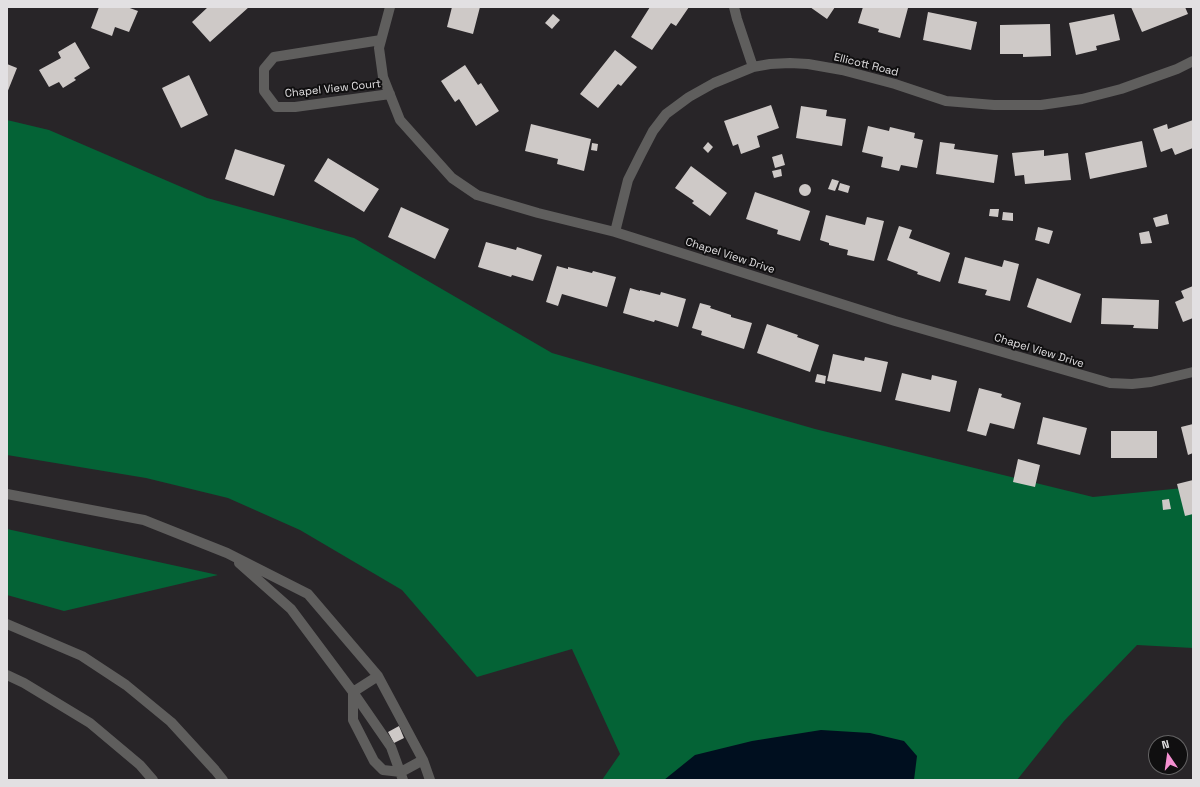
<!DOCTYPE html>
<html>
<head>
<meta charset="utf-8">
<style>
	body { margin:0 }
	#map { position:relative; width:1200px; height:787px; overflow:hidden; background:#282528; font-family:"Space Grotesk",sans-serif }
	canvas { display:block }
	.frame { position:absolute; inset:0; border:8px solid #e2e0e2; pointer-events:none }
	.north { position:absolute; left:1148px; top:735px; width:40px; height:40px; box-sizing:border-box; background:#100f10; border:1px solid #646364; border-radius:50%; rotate:347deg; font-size:11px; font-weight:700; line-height:16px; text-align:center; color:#e2e0e2 }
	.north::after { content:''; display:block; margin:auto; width:14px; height:18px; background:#f590d1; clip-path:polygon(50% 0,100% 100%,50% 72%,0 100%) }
</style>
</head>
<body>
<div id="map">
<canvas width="1200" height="787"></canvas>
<div class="frame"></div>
<div class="north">N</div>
</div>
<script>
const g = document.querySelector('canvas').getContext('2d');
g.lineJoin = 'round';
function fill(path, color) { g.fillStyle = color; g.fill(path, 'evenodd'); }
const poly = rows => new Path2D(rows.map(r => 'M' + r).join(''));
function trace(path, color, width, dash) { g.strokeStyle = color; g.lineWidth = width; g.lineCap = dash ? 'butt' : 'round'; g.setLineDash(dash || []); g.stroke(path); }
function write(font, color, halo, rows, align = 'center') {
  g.font = font + ' "Space Grotesk",sans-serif'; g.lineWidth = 4; g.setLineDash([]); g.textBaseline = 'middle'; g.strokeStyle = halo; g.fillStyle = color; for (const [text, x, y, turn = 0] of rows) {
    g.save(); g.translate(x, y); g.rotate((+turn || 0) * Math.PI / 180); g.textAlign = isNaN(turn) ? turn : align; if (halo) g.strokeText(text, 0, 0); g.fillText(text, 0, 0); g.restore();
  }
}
fill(poly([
	[7,120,49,130,207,198,354,238,552,353,815,429,1093,497,1193,487,1193,648,1137,645,1064,721,1017,780,602,780,620,754,572,649,477,677,402,590,300,530,228,498,146,478,7,455],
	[7,529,218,575,64,611,7,595]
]), '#046336');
fill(poly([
	[821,730,870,733,904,741,917,756,914,780,664,780,695,755,752,741]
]), '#000f1f');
fill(poly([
	[99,7,127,7,138,11,129,32,115,27,112,36,91,28],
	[208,7,249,7,210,42,192,22],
	[452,7,480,7,473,34,447,27],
	[650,7,689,7,676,26,671,23,652,50,631,37],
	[810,7,835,7,827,19],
	[863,7,908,8,900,38,878,32,879,29,858,23],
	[1131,7,1185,7,1188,14,1142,32],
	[928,12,977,22,971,50,923,40],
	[553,14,560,20,552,29,545,23],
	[1114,14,1120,40,1096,46,1097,50,1076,55,1069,23],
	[1050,24,1051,56,1023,57,1023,54,1000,54,1000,25],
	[75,42,90,68,74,78,76,80,63,88,59,82,49,87,39,70,61,58,58,52],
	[615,50,637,67,621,86,618,84,598,108,580,94],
	[7,64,17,68,7,93],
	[465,65,478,85,481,83,499,111,476,126,459,99,455,102,441,81],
	[189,75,208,115,181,128,162,88],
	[771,105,779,128,757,136,760,147,741,154,738,144,733,146,724,121],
	[801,106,827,110,826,116,846,119,842,146,796,138],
	[1193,120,1193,148,1175,155,1172,148,1161,152,1153,129,1167,124,1168,129],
	[531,124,591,139,584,171,557,164,558,159,525,151],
	[868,126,889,131,890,127,915,133,914,138,923,140,917,168,901,165,899,171,881,167,883,157,862,152],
	[1142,141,1147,167,1090,179,1085,153],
	[708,142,713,147,708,153,703,148],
	[940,142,955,144,954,149,998,155,994,183,936,174],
	[592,143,598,144,597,151,591,150],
	[235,149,285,165,274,196,225,179],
	[1044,150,1044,156,1068,153,1071,180,1025,184,1024,175,1015,176,1012,153],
	[782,154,785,165,775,168,772,157],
	[328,158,379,189,364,212,314,181],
	[691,166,727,193,710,216,692,203,694,201,675,188],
	[781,169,782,176,774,178,772,171],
	[832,179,839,181,835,191,828,189],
	[840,183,850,186,848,193,838,190],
	'799 190a6 6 0 1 1 12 0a6 6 0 1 1-12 0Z',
	[755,192,810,211,800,241,777,234,778,230,746,219],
	[401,207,449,229,435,259,388,237],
	[990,209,999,209,998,217,989,216],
	[1003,212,1013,213,1013,221,1002,220],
	[1167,214,1169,224,1156,227,1153,218],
	[826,215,865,225,867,217,884,221,874,261,847,255,848,250,829,245,829,243,820,240],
	[899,226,912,230,909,238,950,253,940,282,917,274,918,272,887,260],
	[1038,227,1053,231,1049,244,1035,240],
	[1149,231,1152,243,1141,244,1139,233],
	[486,242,516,250,517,247,542,255,533,281,512,275,511,277,478,267],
	[965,257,1002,267,1004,260,1019,264,1010,301,985,295,987,290,958,283],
	[557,266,568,269,568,267,592,273,593,271,616,277,607,307,562,294,558,306,546,302],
	[1037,278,1081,294,1071,323,1027,307],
	[1193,286,1193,318,1183,322,1175,302,1184,298,1181,291],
	[630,288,640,291,640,290,660,295,661,292,686,299,678,327,655,320,654,322,623,313],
	[1102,298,1159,300,1158,329,1133,328,1134,325,1101,324],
	[700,303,711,306,710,308,731,315,731,317,752,323,744,349,701,335,702,331,692,328],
	[767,324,798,335,797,337,819,345,810,372,757,353],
	[833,354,864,361,865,357,888,362,881,392,827,381],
	[902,373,931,380,932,375,957,381,950,412,895,400],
	[817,374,826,376,825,384,815,382],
	[979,388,1002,394,1001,397,1021,403,1014,429,990,423,986,436,967,431],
	[1043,417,1087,428,1080,455,1037,444],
	[1193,424,1193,453,1188,455,1181,427],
	[1111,431,1157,431,1157,458,1111,458],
	[1018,459,1040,465,1035,487,1013,482],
	[1193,480,1193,514,1185,516,1177,484],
	[1169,499,1171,509,1163,510,1162,500],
	[399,726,404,738,394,743,388,732]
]), '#cec9c7');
trace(poly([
	[7,675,24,683,90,723,140,765,153,780]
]), '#5f5e5d', 10);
trace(poly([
	[390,7,379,48,383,77,400,120,452,178,477,195,538,213,615,232,895,321,1110,383,1132,384,1151,382,1193,372],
	[734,7,737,19,753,67],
	[381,40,274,57,264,69,264,91,276,107,295,107,390,94],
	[615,232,628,180,641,154,653,131,666,114,689,97,714,83,753,67,770,64,790,63,808,64,842,70,895,84,946,101,994,105,1041,105,1082,99,1121,89,1177,69,1193,61],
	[7,494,144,520,227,553,308,594,378,676,423,760,430,780],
	[239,563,291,609,353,692,391,747,403,780],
	[7,624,82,656,126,685,171,722,215,770,223,780],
	[353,692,353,720,374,761,383,770,401,772,423,760],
	[353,692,378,676]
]), '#5f5e5d', 10);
write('11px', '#e2e0e2', '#100f10', [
	["Ellicott Road",866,65,14],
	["Chapel View Court",333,89,-6],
	["Chapel View Drive",730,256,18],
	["Chapel View Drive",1039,351,17]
]);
</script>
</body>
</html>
